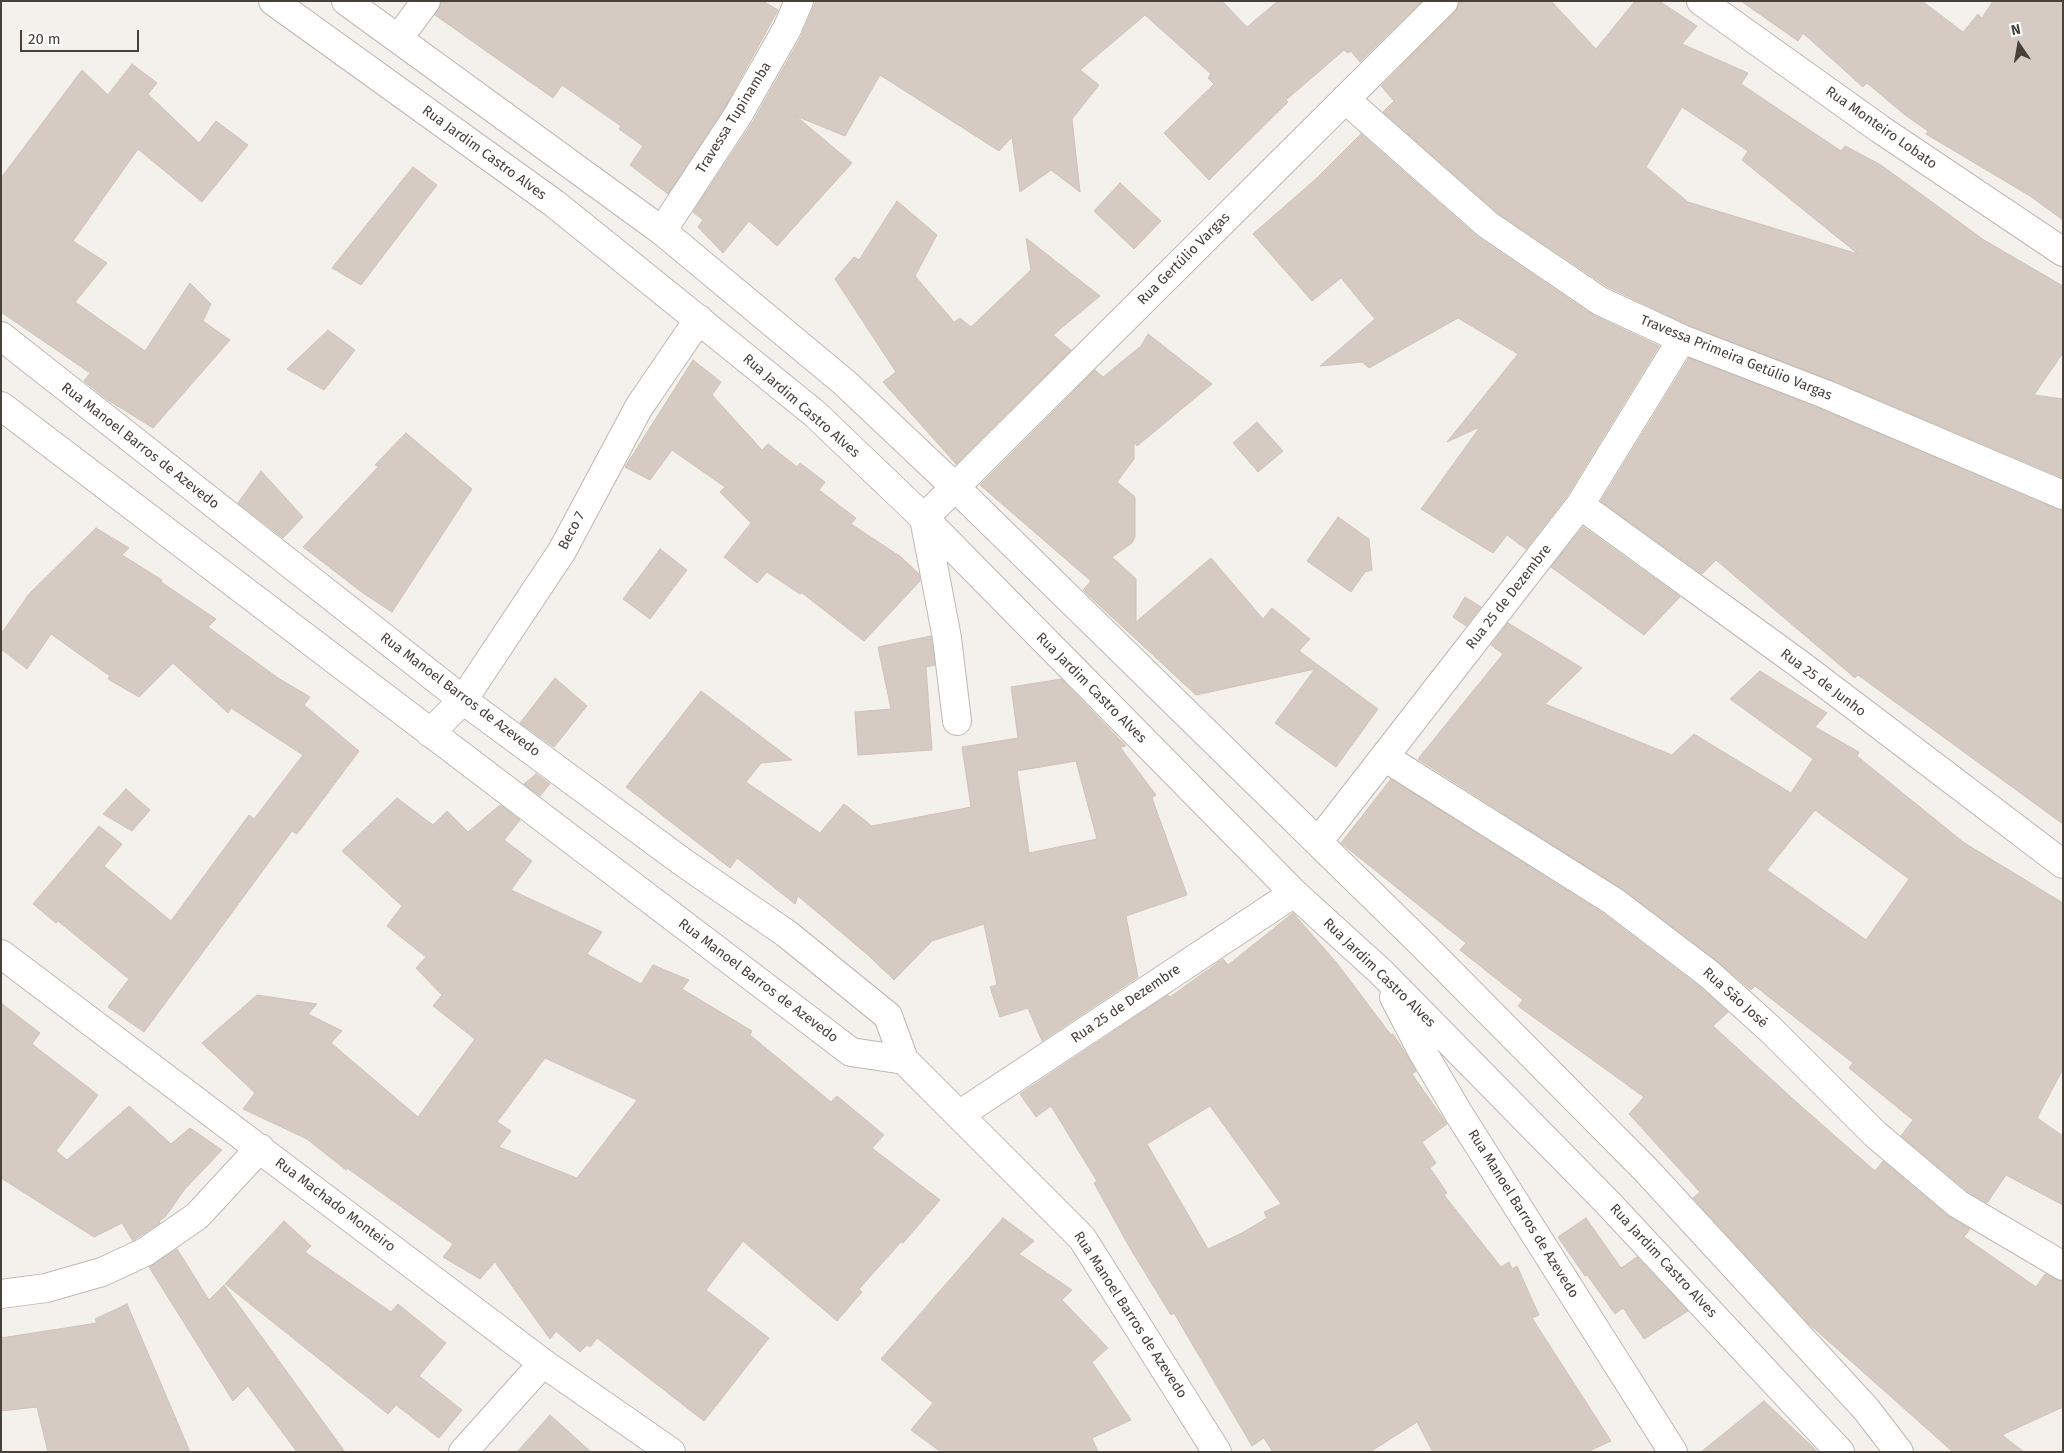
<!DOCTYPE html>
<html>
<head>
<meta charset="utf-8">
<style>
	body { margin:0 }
	#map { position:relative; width:2064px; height:1453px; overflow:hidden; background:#f4f1ec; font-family:"Fira Sans",sans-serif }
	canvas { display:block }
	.frame { position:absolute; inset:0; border:2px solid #48413a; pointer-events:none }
	.north { position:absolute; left:1994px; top:20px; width:50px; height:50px; -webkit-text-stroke:4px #fff; paint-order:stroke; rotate:348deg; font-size:14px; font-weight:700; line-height:20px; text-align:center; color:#48413a }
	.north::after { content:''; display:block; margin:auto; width:18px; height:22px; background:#48413a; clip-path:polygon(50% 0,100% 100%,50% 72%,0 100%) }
	.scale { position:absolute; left:20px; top:30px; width:119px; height:22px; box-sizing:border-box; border:2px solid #48413a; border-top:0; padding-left:6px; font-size:15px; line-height:18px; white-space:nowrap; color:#48413a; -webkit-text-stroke:4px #fff; paint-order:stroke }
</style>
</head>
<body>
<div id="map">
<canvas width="2064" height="1453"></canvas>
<div class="frame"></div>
<div class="north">N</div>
<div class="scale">20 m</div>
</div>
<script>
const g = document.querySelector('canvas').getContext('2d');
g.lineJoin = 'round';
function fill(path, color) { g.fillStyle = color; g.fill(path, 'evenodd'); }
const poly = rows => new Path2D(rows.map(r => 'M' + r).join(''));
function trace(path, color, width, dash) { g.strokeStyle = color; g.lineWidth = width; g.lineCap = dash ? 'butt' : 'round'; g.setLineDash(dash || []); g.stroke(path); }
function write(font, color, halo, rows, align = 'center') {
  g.font = font + ' "Fira Sans",sans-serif'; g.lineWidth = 4.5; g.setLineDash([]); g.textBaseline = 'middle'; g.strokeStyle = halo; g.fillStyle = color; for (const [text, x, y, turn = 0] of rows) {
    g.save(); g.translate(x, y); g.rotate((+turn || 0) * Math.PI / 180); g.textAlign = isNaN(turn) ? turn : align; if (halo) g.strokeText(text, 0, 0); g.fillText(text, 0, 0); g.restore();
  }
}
const building = poly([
	[441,1,763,1,778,10,725,107,668,194,630,165,643,146,619,129,621,126,562,85,553,98,486,51,435,15,441,1],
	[816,1,1222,1,1247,27,1278,1,1422,1,1360,62,1351,51,1348,53,1344,50,1286,100,1288,102,1209,180,1164,133,1214,84,1208,78,1211,74,1145,15,1080,70,1099,85,1072,119,1080,192,1051,170,1020,192,1012,137,999,151,880,75,845,136,796,116,852,163,777,246,749,221,723,253,698,227,703,220,693,212,752,123,801,37,816,1],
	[1459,1,1551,1,1596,49,1635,1,1659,1,1697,26,1682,44,1748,73,1741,84,1841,151,1845,146,1881,165,1984,240,2063,286,2063,353,2034,395,2063,399,2063,478,1831,380,1688,325,1608,287,1498,213,1383,112,1394,101,1381,86,1455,12,1459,1],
	[1682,107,1748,151,1742,160,1858,254,1688,202,1646,167,1682,107],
	[1741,1,1922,1,1963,32,1978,14,1982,18,1993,1,2063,1,2063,220,2030,196,1926,134,1928,131,1905,115,1867,83,1863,87,1803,33,1798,41,1741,1],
	[132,64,157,83,148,94,199,143,216,121,248,145,202,202,138,149,73,241,107,263,75,302,145,351,190,283,211,304,203,321,230,340,153,428,108,400,84,381,90,373,1,312,1,178,82,70,108,95,132,64],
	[1361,134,1479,238,1591,314,1659,346,1567,496,1526,549,1507,535,1493,553,1421,509,1480,427,1447,442,1518,354,1458,318,1369,368,1362,362,1320,366,1375,319,1341,278,1312,301,1253,234,1318,177,1361,134],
	[413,167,437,185,361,285,332,268,413,167],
	[1120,183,1161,221,1134,249,1094,211,1120,183],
	[897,201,937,235,915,276,954,322,960,318,971,327,1031,270,1026,238,1100,296,1053,335,1071,350,956,464,883,382,896,372,835,279,854,257,859,260,897,201],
	[328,330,355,350,324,390,287,369,328,330],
	[1148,334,1212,384,1137,446,1134,442,1134,459,1117,482,1135,497,1135,537,1132,543,1112,557,1136,579,1136,622,1211,558,1263,619,1272,608,1310,639,1299,651,1378,709,1336,767,1275,723,1315,669,1196,695,1083,590,1091,581,980,485,1095,370,1103,377,1141,346,1148,334],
	[1689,358,1819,408,2063,510,2063,824,1858,675,1855,678,1716,560,1702,574,1601,501,1689,358],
	[693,360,721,382,712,395,762,450,768,444,797,467,800,463,825,482,819,490,856,518,851,524,901,557,919,574,920,581,864,641,802,593,800,594,767,572,757,583,724,557,751,523,720,492,725,487,672,450,650,480,625,467,693,360],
	[1257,422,1283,451,1258,472,1233,443,1257,422],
	[406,433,472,489,392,612,363,593,303,547,378,467,375,465,406,433],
	[261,471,303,517,283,538,238,503,261,471],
	[1338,517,1369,539,1372,570,1365,572,1351,592,1307,561,1338,517],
	[1583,527,1680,597,1644,635,1551,567,1583,527],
	[96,528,129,548,122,555,162,580,161,582,216,619,208,627,278,678,310,697,304,705,359,751,297,834,292,831,144,1032,108,1007,129,979,58,921,56,923,33,904,99,826,122,844,104,866,171,921,249,815,254,819,303,755,231,708,228,713,173,663,139,697,108,679,110,676,51,634,27,669,1,649,1,634,29,594,96,528],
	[660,549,687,570,650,619,623,599,660,549],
	[1465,597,1481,607,1466,626,1453,617,1465,597],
	[1508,623,1582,668,1545,704,1672,755,1694,734,1791,793,1813,759,1730,699,1760,671,1827,713,1815,727,1859,752,1857,756,1963,842,2063,903,2063,1069,2037,1118,2063,1136,2063,1205,2006,1175,1987,1203,1967,1191,1901,1136,1913,1120,1849,1068,1853,1063,1755,986,1751,990,1718,962,1622,889,1418,759,1503,654,1491,645,1508,623],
	[1815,810,1909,879,1866,940,1767,870,1815,810],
	[931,636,935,665,926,667,932,750,858,755,855,712,891,709,878,647,931,636],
	[555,678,587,706,554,747,520,723,555,678],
	[1061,679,1126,746,1120,747,1156,795,1152,798,1187,895,1126,916,1138,977,1042,1041,1028,1008,1000,1017,990,987,997,985,984,924,932,941,894,980,868,955,798,896,795,904,737,858,730,868,626,787,701,691,792,760,761,763,746,782,820,833,844,804,872,826,971,807,962,747,1018,738,1011,687,1061,679],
	[1076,761,1097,839,1029,853,1017,771,1076,761],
	[536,774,550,784,540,796,524,784,536,774],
	[1391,779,1604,914,1699,986,1728,1012,1713,1026,1803,1108,1875,1171,1883,1161,1948,1216,1970,1229,1964,1237,2036,1287,2045,1274,2063,1282,2063,1407,2002,1435,2024,1452,1953,1452,1808,1323,1693,1198,1700,1192,1629,1114,1644,1097,1518,1006,1523,1000,1460,950,1466,943,1341,843,1391,779],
	[126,789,150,810,132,831,103,814,126,789],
	[397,798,433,825,447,811,468,832,500,805,520,820,504,840,532,861,511,890,602,932,587,954,641,984,653,965,689,980,682,989,752,1031,750,1035,831,1102,837,1096,884,1135,872,1148,940,1200,903,1243,901,1242,859,1289,862,1292,837,1321,743,1241,706,1290,769,1338,704,1421,597,1338,590,1347,587,1345,580,1352,556,1331,550,1339,495,1262,480,1279,443,1257,453,1244,347,1168,346,1170,307,1139,243,1109,255,1093,202,1043,257,995,317,1004,308,1014,342,1031,331,1043,418,1117,475,1039,433,1006,442,995,416,968,426,957,387,926,402,906,342,851,397,798],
	[545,1058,637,1100,577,1178,499,1147,511,1131,497,1122,545,1058],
	[1293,913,1336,962,1391,1035,1393,1034,1406,1054,1416,1071,1412,1074,1447,1124,1422,1142,1436,1163,1430,1168,1447,1193,1444,1195,1501,1267,1509,1262,1512,1269,1517,1266,1539,1315,1532,1318,1611,1441,1587,1452,1433,1452,1417,1422,1370,1452,1273,1452,1264,1438,1252,1446,1174,1313,1171,1315,1130,1248,1094,1183,1097,1181,1051,1106,1036,1117,1020,1094,1168,995,1170,997,1223,959,1228,965,1293,913],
	[1210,1106,1281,1204,1264,1212,1267,1218,1242,1233,1208,1249,1147,1144,1210,1106],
	[1,1003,40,1033,32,1044,98,1095,56,1151,67,1160,129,1106,171,1144,190,1128,222,1150,184,1190,166,1216,159,1221,160,1223,137,1238,133,1241,122,1223,94,1237,1,1178,1,1003],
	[1003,1218,1034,1241,1019,1254,1072,1290,1062,1300,1108,1348,1092,1362,1131,1420,1092,1438,1098,1452,941,1452,911,1430,933,1403,881,1359,1003,1218],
	[1586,1218,1621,1268,1637,1257,1688,1311,1644,1339,1623,1308,1615,1314,1587,1275,1585,1276,1558,1237,1586,1218],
	[284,1221,311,1246,305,1252,391,1312,398,1304,446,1343,419,1376,462,1410,439,1438,396,1405,388,1414,225,1284,284,1221],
	[177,1249,209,1300,224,1285,345,1452,297,1452,248,1386,233,1401,149,1267,177,1249],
	[127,1304,190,1452,48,1452,37,1407,1,1411,1,1338,97,1323,95,1319,127,1304],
	[1764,1401,1818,1452,1701,1452,1764,1401],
	[550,1415,591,1452,517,1452,550,1415]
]);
fill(building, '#d5cbc3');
trace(building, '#cfc2b7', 1);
const minor = poly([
	[273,1,555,204,814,413,924,518,1294,893,1381,972,1609,1204,1840,1452],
	[346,1,662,231,845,383,955,487,1419,941,1647,1171,1866,1409,1899,1452],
	[1701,1,1880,129,2063,252],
	[398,39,426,1],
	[1345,99,1488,225,1600,301,1682,339,1825,394,2063,495],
	[662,231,738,115,787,29,799,1],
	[1,336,463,700,684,863,787,934,888,1016,904,1060,1082,1238,1217,1452],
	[1,406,851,1052,904,1060],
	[1580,505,1798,663,2063,864],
	[924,518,1444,1],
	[924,518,947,638,957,721],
	[430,733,463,700,562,551,639,407,699,319],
	[1386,758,1613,901,1709,974,1770,1029,1875,1134,1958,1204,2063,1266],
	[1318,842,1580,505,1682,339],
	[1,954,543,1363,671,1452],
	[1394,997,1422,1051,1459,1114,1673,1452],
	[959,1115,1294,893],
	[1,1294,46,1288,102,1272,145,1252,197,1216,260,1148],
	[463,1452,543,1363]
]);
trace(minor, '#bfb7b0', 30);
trace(minor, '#fff', 28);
write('14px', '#48413a', '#fff', [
	["Travessa Tupinamba",734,118,-58],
	["Rua Monteiro Lobato",1881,128,35],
	["Rua Jardim Castro Alves",484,153,36],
	["Rua Gertúlio Vargas",1184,259,-45],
	["Travessa Primeira Getúlio Vargas",1736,358,22],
	["Rua Jardim Castro Alves",801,406,41],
	["Rua Manoel Barros de Azevedo",140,446,38],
	["Beco 7",572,531,-62],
	["Rua 25 de Dezembre",1509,597,-52],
	["Rua 25 de Junho",1823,683,37],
	["Rua Jardim Castro Alves",1091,688,45],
	["Rua Manoel Barros de Azevedo",460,695,37],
	["Rua Jardim Castro Alves",1379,973,44],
	["Rua Manoel Barros de Azevedo",758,981,37],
	["Rua São José",1735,998,42],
	["Rua 25 de Dezembre",1126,1004,-34],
	["Rua Machado Monteiro",335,1205,37],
	["Rua Manoel Barros de Azevedo",1523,1214,58],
	["Rua Jardim Castro Alves",1663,1261,47],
	["Rua Manoel Barros de Azevedo",1130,1315,57]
]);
</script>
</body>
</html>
